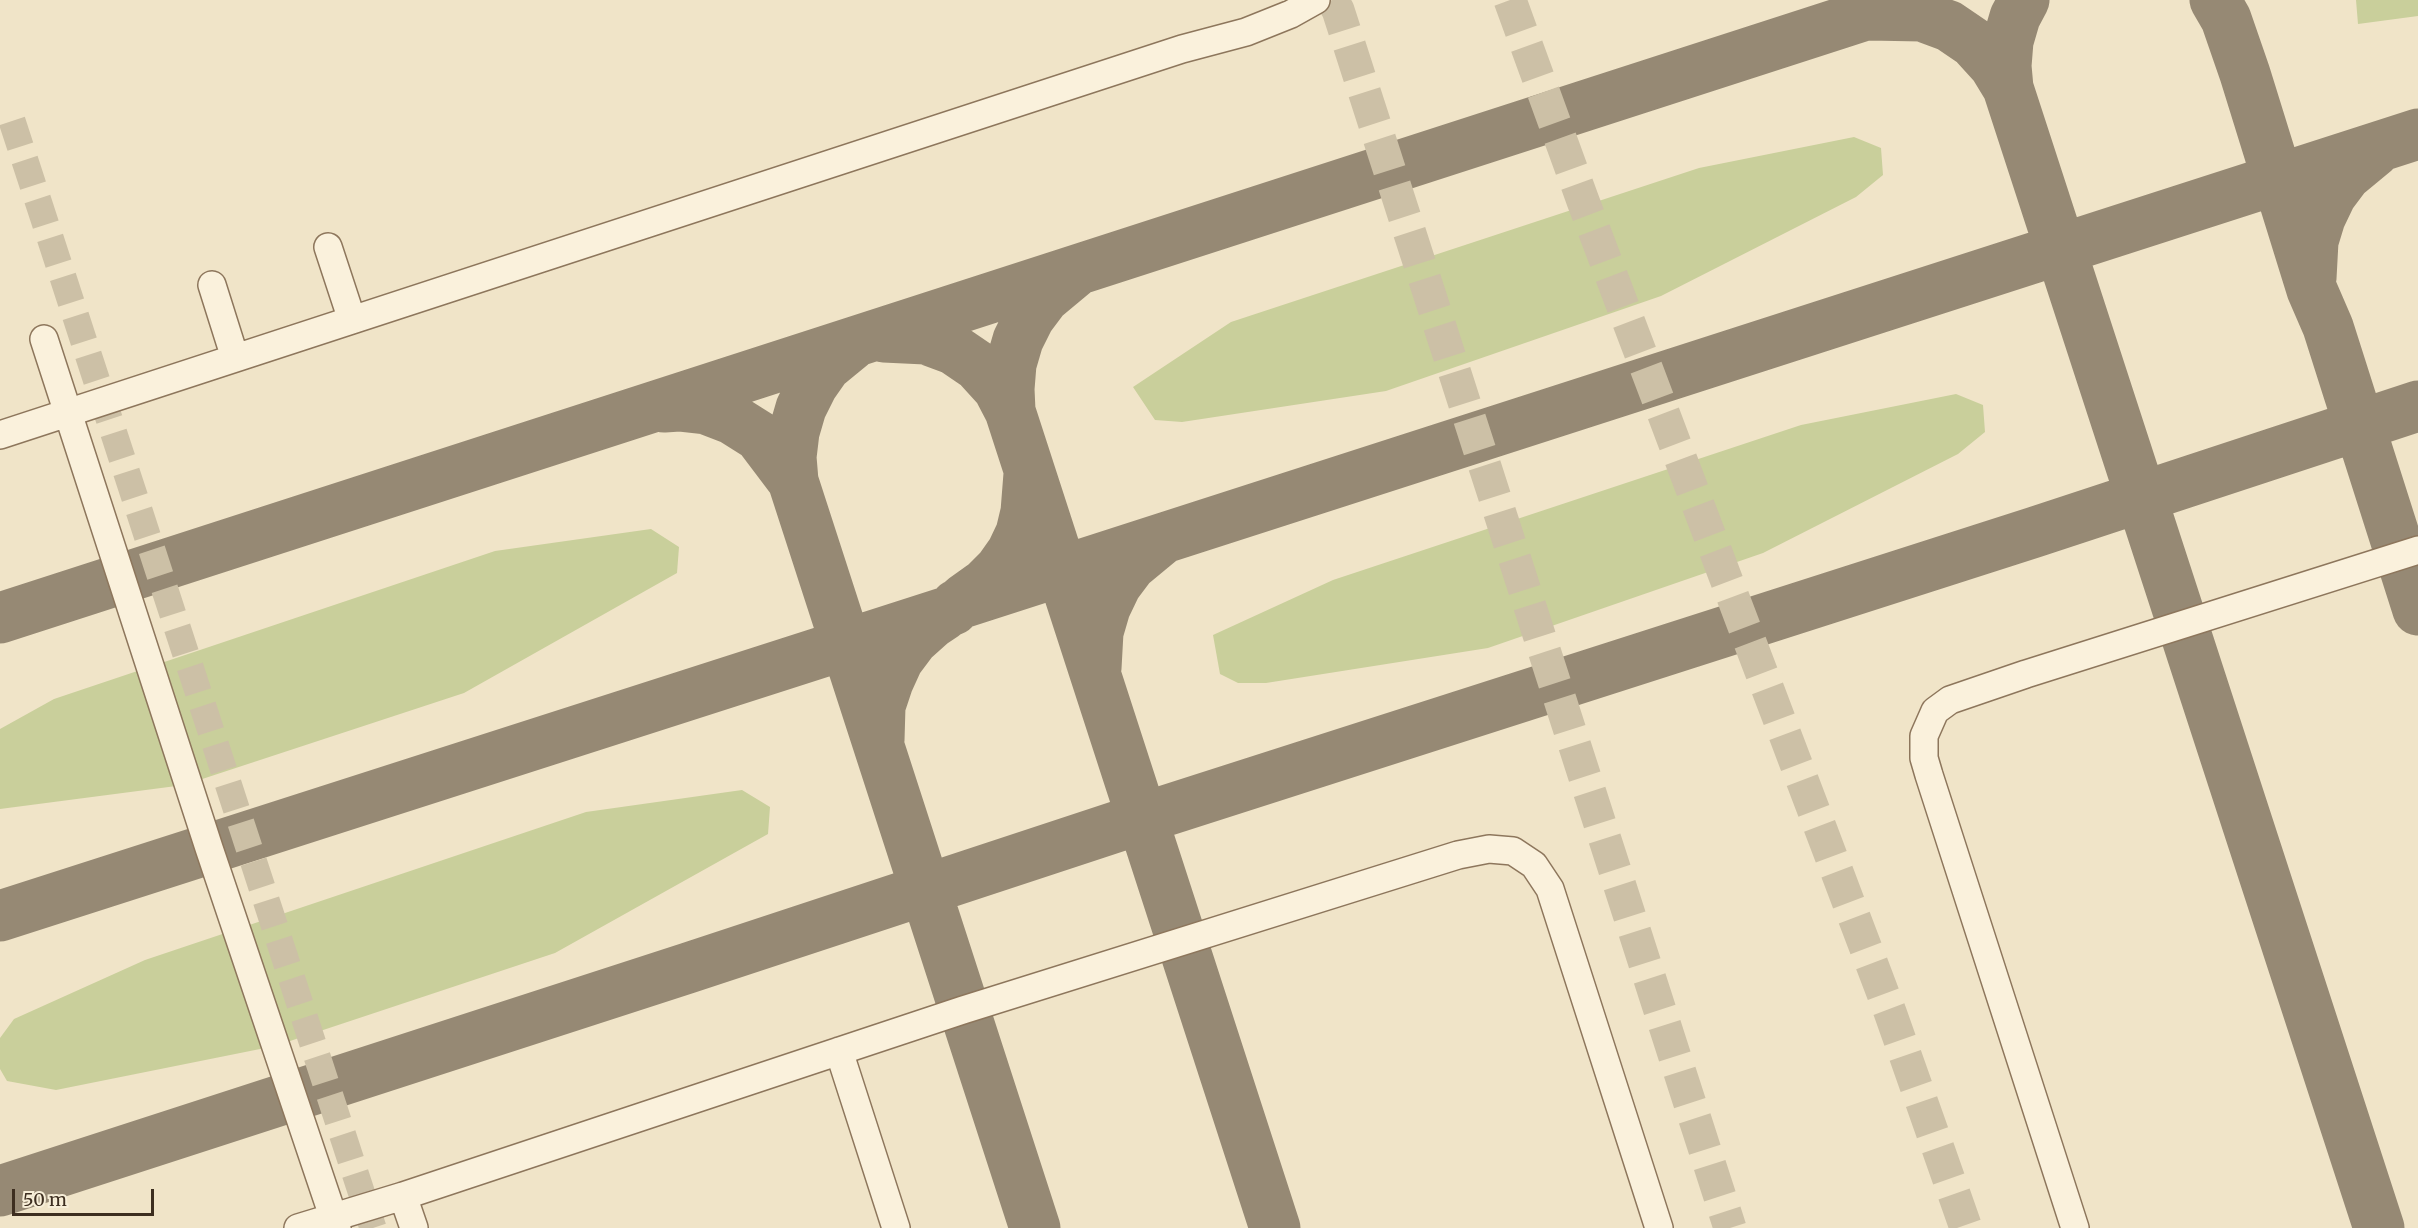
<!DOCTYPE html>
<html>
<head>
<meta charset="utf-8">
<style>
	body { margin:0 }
	#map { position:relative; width:2418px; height:1228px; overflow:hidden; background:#f0e4c8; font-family:Merriweather,serif }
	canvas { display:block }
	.scale { position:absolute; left:12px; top:1189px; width:142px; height:27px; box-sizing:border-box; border:3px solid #3d2e20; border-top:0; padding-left:8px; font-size:18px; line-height:21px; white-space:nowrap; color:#3d2e20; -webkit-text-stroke:4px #f7eed8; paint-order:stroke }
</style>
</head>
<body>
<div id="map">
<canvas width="2418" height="1228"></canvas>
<div class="scale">50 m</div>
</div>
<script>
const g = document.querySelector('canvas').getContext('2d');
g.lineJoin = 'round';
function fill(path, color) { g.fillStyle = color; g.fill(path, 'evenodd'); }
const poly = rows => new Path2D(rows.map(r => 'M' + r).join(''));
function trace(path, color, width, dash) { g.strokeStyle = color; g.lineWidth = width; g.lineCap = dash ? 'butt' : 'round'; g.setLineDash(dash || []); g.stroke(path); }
fill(poly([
	[2356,0,2418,0,2418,16,2358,24],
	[1854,137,1881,148,1883,175,1856,197,1661,296,1386,391,1182,422,1155,420,1133,387,1231,322,1699,168],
	[1956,394,1983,405,1985,432,1958,454,1763,553,1488,648,1266,683,1238,683,1220,674,1213,635,1333,580,1801,425],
	[651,529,679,547,677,573,464,693,184,785,0,809,0,729,54,699,495,551],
	[742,790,770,807,768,834,555,953,275,1046,56,1090,7,1081,0,1069,0,1038,14,1019,145,960,586,812]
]), '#c9cf9b');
trace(poly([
	[2215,0,2226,19,2245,74,2312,290,2328,327,2418,610],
	[1869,15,1922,16,1949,26,1974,43,1994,65,2008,88,2379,1228],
	[2008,88,2006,66,2008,41,2015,17,2024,0],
	[2311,278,2313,241,2320,218,2331,195,2346,175,2375,151],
	[884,337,926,339,953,349,978,366,998,388,1010,411,1275,1228],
	[854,343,826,366,812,386,801,408,794,432,791,457,793,481,1035,1228],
	[664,407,679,406,706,409,732,419,759,436,793,481],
	[1010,411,1009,389,1011,364,1018,340,1029,318,1044,298,1074,273],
	[964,599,985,584,1000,569,1012,552,1021,533,1026,512,1029,474],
	[0,618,1912,0],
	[1096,668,1098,632,1105,608,1116,585,1131,565,1160,541],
	[879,740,880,706,888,682,898,660,913,640,932,623,944,615],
	[0,916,953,610,956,605,1167,537,2418,134],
	[0,1191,688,968,1143,818,2035,532,2418,406]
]), '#968974', 51);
trace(poly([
	[12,121,373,1228]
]), '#ccc0a6', 27, [27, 14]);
trace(poly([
	[1332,0,1338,10,1730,1228],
	[1510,0,1583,201,1890,1012,1966,1228]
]), '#ccc0a6', 33, [33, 16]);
const minor = poly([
	[328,247,352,320],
	[212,285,235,358],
	[44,339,209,848,337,1228],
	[0,435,1182,49,1246,32,1291,14,1316,0],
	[839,1051,896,1228],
	[403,1196,414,1228],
	[298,1228,403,1196,963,1010,1458,855,1489,849,1513,851,1534,865,1550,889,1659,1228],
	[2075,1228,1929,775,1924,758,1924,736,1935,711,1950,700,2026,674,2418,550]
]);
trace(minor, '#8d765c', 30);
trace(minor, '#faf1dc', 27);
</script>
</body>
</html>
